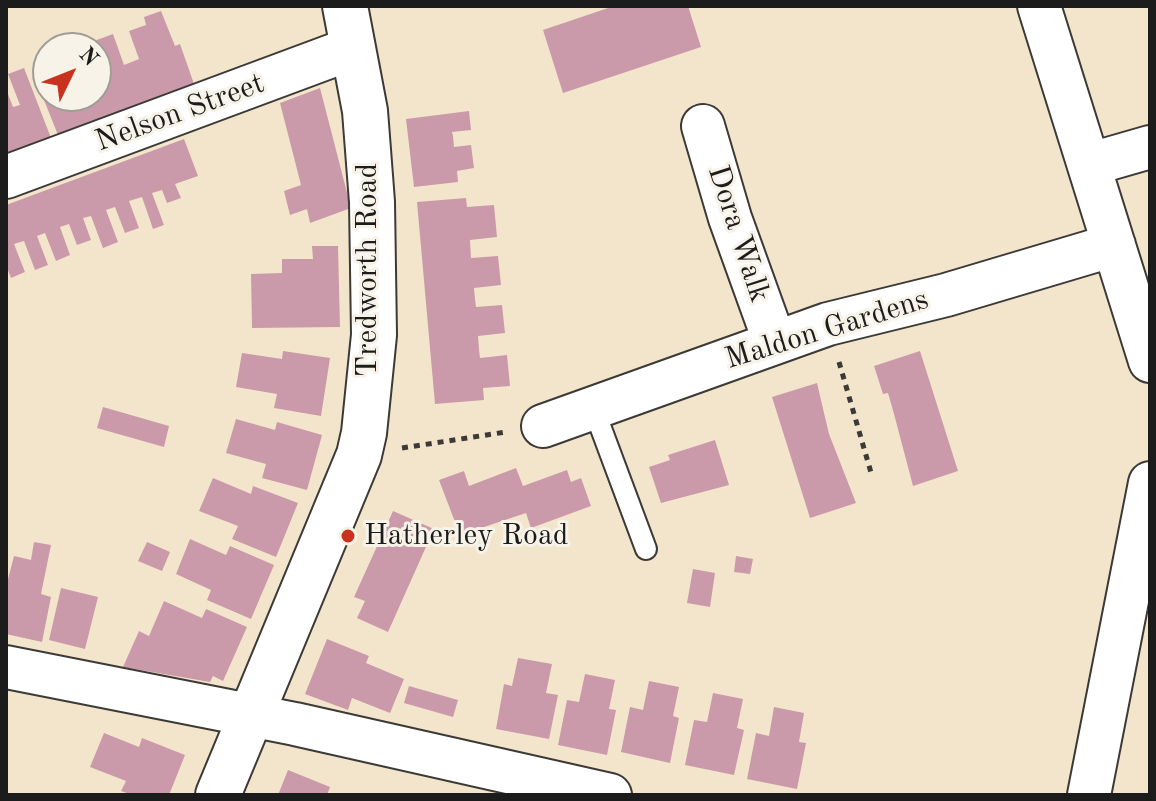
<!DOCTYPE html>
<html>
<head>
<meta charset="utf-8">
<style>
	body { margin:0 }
	#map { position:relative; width:1156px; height:801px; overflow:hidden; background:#f3e5cc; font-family:"Old Standard TT",serif }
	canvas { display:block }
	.frame { position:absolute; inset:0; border:8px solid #1c1c1c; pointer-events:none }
	.north { position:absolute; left:32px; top:32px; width:80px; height:80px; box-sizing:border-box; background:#f7f3e8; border:2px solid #9f9d96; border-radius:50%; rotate:47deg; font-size:22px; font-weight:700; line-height:32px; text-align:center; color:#1c1c1c }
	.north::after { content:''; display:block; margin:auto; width:28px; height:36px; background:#c8321e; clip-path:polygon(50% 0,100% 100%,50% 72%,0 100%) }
</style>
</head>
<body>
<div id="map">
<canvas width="1156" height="801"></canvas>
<div class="frame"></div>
<div class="north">N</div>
</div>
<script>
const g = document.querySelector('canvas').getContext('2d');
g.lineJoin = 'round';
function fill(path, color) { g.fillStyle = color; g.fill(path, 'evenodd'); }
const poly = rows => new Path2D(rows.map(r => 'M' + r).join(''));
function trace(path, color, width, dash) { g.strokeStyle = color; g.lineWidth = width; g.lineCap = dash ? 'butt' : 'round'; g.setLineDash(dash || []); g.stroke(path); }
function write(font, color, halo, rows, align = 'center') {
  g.font = font + ' "Old Standard TT",serif'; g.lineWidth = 6; g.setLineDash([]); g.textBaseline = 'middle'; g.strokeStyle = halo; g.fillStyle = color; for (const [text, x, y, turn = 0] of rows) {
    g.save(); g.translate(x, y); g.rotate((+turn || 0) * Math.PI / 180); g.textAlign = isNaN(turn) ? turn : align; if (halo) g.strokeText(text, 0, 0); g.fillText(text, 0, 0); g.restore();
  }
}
fill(poly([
	[614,6,688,6,701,47,563,93,543,30],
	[161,11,175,46,180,44,194,84,58,135,42,95,96,96,96,48,83,45,113,34,124,65,139,59,129,31,146,25,144,17],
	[24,68,51,138,6,155,6,89,13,107,20,105,8,74],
	[320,88,351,208,310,223,307,209,290,215,284,191,301,185,280,103],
	[469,111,471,130,452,132,453,136,454,147,471,145,474,168,457,171,458,182,414,187,406,119],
	[184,139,198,176,175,184,181,198,167,203,162,190,152,193,164,225,153,229,142,197,129,201,139,228,125,233,115,207,106,210,118,242,103,248,91,216,83,218,91,240,77,245,69,224,60,227,70,255,56,261,45,233,37,236,48,265,35,270,24,241,14,244,25,272,11,278,6,265,6,205],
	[466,198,467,207,494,205,497,237,470,240,471,258,498,256,501,285,474,288,475,299,476,307,502,305,505,333,478,336,479,349,480,358,507,355,510,386,483,388,484,400,435,404,417,202],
	[312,246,338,246,340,327,252,328,251,274,282,273,282,259,313,259],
	[283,351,330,358,321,416,274,408,277,394,236,387,242,353,282,359],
	[920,351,958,471,913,486,894,414,888,393,883,394,874,366],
	[817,383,829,434,856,503,810,518,772,397],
	[103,407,169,426,164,447,97,428],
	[236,419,275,430,277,422,322,435,307,490,262,478,266,464,226,453],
	[715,440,729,485,661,503,649,467,670,460,668,455],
	[516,468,523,486,567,470,571,482,581,478,591,506,531,528,526,513,460,535,439,480,464,471,469,486],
	[213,478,251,494,253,486,298,503,276,557,232,539,238,526,199,511],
	[393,511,434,529,388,632,357,618,365,601,354,597],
	[190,539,226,555,230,546,274,565,251,619,207,600,211,590,176,574],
	[34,542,51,545,41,594,51,597,42,642,6,634,6,587,14,556,31,560],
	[147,542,170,552,162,571,138,561],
	[736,556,753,559,750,574,734,572],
	[693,569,715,573,710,607,687,603],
	[61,588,98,597,85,649,49,640],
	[164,601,202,618,206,609,247,627,223,681,213,676,210,682,123,667,139,631,149,636],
	[327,639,369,656,366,663,404,679,390,713,352,698,348,710,305,694],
	[518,658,552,664,546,693,558,695,549,739,496,729,504,684,512,686],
	[585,674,615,680,609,709,616,710,607,755,558,745,567,700,579,702],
	[649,681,679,687,673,716,679,718,670,763,621,752,630,707,643,710],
	[409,686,458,700,453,717,404,703],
	[713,693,743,699,737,728,744,730,734,775,685,765,694,720,707,722],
	[774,707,804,713,799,742,806,743,797,789,747,779,756,733,769,736],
	[104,733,139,747,142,738,185,755,169,795,132,795,121,791,126,781,90,767],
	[288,770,330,787,327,795,278,795]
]), '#cb9aaa');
const lane = poly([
	[593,407,646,549]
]);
const street = poly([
	[1039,6,1150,361],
	[703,126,730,218,775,343],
	[1091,164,1150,147],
	[6,177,353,48],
	[543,426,828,324,946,295,1114,245],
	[6,667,295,724,610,795],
	[1089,795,1150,483]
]);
const secondary = poly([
	[218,795,359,455,364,433,374,335,372,202,365,111,345,6]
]);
trace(lane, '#3c3a36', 24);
trace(street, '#3c3a36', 46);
trace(secondary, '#3c3a36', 48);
trace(poly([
	[839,362,872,476],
	[402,448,506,432]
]), '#3c3a36', 5, [6, 6]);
trace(lane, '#fff', 20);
trace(street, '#fff', 42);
trace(secondary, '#fff', 44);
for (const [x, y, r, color] of [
	[348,536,8,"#c8321e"]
]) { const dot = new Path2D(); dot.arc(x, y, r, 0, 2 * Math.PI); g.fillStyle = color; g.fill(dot); trace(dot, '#f7f3e8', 3); }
write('30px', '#1c1c1c', '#f7f3e8', [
	["Nelson Street",180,113,-20],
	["Dora Walk",738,234,72],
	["Tredworth Road",368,270,-90],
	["Maldon Gardens",827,330,-17]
]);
write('30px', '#1c1c1c', '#f7f3e8', [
	["Hatherley Road",364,536]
], 'left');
</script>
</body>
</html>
